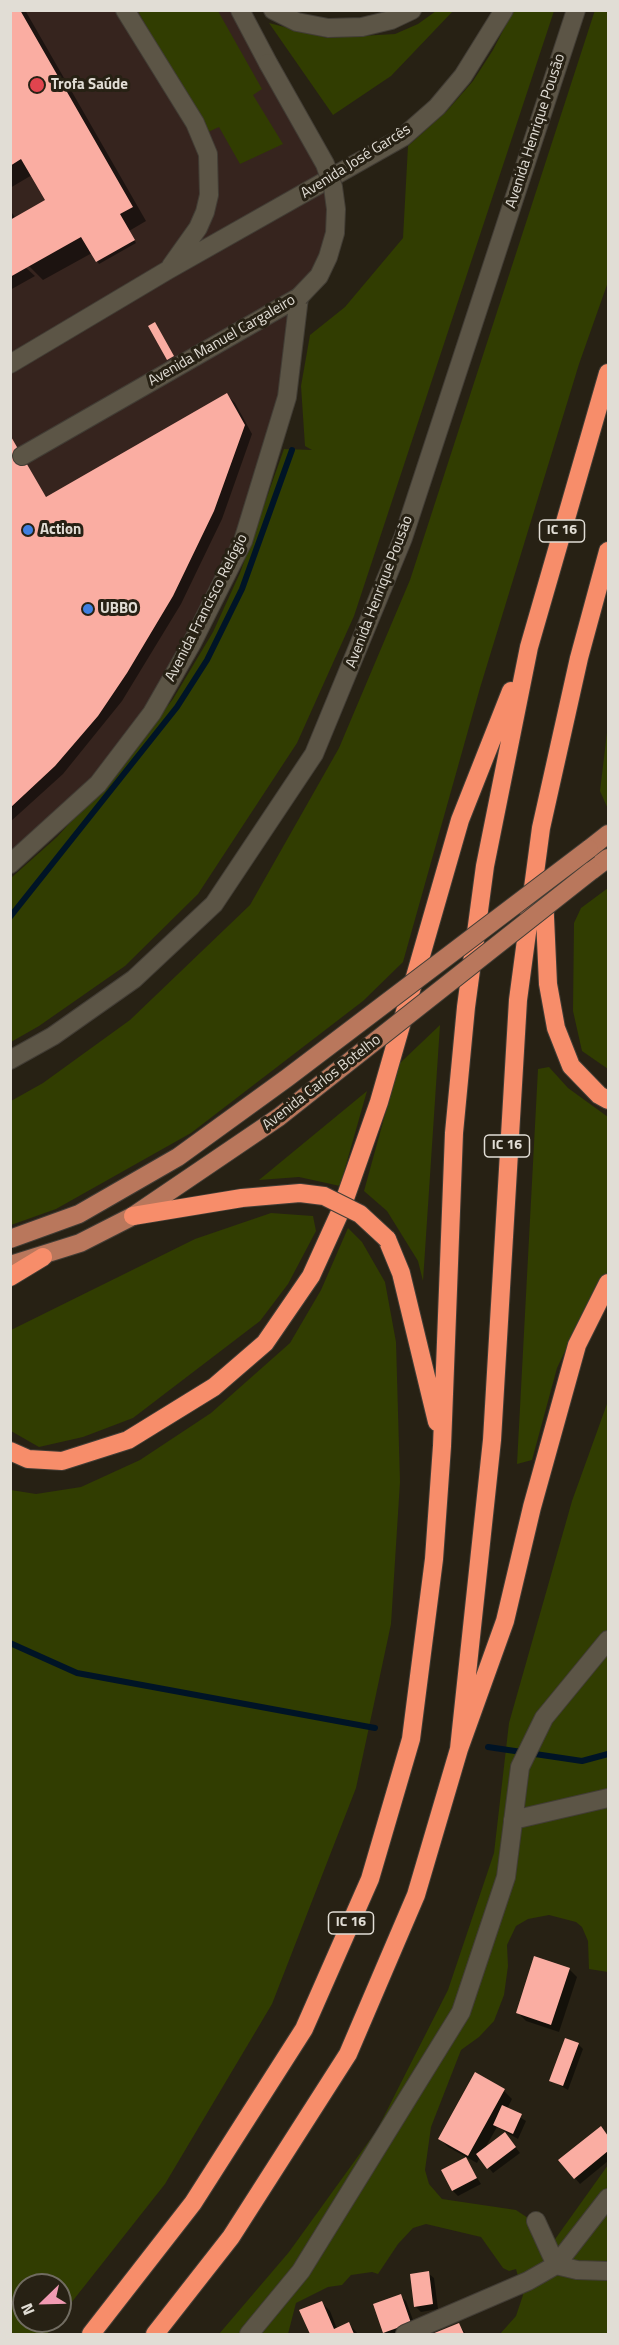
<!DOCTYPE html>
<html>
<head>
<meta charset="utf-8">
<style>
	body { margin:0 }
	#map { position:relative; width:619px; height:2345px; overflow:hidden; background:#272114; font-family:"Titillium Web",sans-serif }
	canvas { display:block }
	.frame { position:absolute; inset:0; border:12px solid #e1ddd5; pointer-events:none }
	.north { position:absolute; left:12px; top:2273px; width:60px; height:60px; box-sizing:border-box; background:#272114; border:2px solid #716c61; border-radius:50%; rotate:247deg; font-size:16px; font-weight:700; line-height:24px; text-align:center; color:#e1ddd5 }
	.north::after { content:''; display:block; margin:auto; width:21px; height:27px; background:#f19ab2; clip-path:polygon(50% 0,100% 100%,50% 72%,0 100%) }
</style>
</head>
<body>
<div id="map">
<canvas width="619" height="2345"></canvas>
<div class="frame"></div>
<div class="north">N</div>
</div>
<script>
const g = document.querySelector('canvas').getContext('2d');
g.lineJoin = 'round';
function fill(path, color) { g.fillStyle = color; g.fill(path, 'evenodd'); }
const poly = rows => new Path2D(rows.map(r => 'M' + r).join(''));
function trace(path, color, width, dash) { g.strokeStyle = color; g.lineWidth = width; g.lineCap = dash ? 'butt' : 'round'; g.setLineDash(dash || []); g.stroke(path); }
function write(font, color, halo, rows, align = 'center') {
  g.font = font + ' "Titillium Web",sans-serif'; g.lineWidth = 6; g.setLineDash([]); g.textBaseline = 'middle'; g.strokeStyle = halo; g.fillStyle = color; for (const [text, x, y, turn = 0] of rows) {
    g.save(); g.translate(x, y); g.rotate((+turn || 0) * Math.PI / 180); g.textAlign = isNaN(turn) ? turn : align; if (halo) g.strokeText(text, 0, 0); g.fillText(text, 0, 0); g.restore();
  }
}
fill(poly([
	[11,11,240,11,325,164,336,209,297,319,243,541,192,643,98,784,11,864]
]), '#36241e');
fill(poly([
	[595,10,608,11,608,282,579,364,480,688,403,962,363,1001,191,1133,56,1209,11,1225,11,1101,43,1083,130,1020,250,905,339,748,410,580],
	[138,11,218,11,262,89,253,95,283,144,240,164,219,127,206,133],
	[436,11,453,11,391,76,333,115,269,23,327,38,395,34,418,24],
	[513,11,554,11,354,616,297,743,198,894,125,966,39,1026,11,1042,11,878,57,837,122,765,173,699,213,632,240,573,284,449,312,450,305,446,301,386,310,335,345,307,403,238,408,146,446,112,473,81,493,50],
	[608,724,608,809,600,791],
	[608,888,608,1069,582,1051,573,1011,574,923,581,908],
	[440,1025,423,1281,418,1261,387,1211,364,1191,399,1064],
	[549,1067,568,1088,608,1117,608,1277,577,1326,557,1368,532,1460,517,1464,538,1069],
	[367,1091,340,1186,299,1177,259,1180],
	[271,1213,313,1216,316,1231,288,1284,260,1321,133,1418,83,1437,39,1447,11,1431,11,1330,195,1239],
	[348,1228,362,1242,385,1282,396,1342,400,1482,391,1624,356,1788,272,2004,165,2184,60,2317,60,2285,24,2285,24,2321,57,2321,47,2334,11,2334,11,1490,36,1494,81,1487,140,1460,211,1413,290,1343,321,1290],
	[608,1401,608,1972,589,1969,588,1941,582,1927,576,1922,549,1915,528,1919,516,1926,507,1945,508,1966,504,1995,494,2021,479,2037,461,2050,431,2127,425,2170,429,2184,442,2199,516,2210,528,2218,539,2211,553,2242,608,2165,608,2334,500,2334,516,2316,523,2295,516,2269,509,2271,503,2268,481,2237,426,2224,413,2228,398,2244,378,2274,372,2272,351,2275,342,2285,328,2287,296,2303,288,2334,219,2334,289,2252,377,2130,448,1990,494,1853,509,1723,572,1501]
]), '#313d01');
fill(poly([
	[10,10,25,10,146,221,129,231,136,243,99,264,92,253,43,280,29,266,24,266,35,276,10,290,10,210,16,219,47,201,32,175,10,188],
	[227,395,235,403,252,434,222,519,181,604,122,701,63,774,10,822,10,436,47,499],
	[569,1969,577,1977,559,2032,526,2021,518,2013],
	[578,2044,583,2049,568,2090,550,2080],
	[475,2074,504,2091,512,2099,507,2109,526,2121,518,2139,497,2127,484,2150,505,2134,520,2153,493,2173,480,2157,477,2163,448,2147,440,2139],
	[601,2128,608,2137,608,2161,580,2184,560,2160],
	[465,2159,481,2184,458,2196,453,2191],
	[428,2273,434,2278,438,2309,421,2312,415,2306],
	[400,2296,406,2301,416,2328,399,2334,387,2334,385,2332],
	[322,2303,330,2311,337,2329,349,2324,358,2334,311,2334,301,2311],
	[459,2325,466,2334,436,2334]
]), '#0007');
trace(poly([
	[10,917,177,707,207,660,242,589,292,450],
	[10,1643,77,1673,375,1728],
	[488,1747,582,1761,608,1754]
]), '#001426', 6);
fill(poly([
	[10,10,20,10,133,207,120,214,135,240,96,262,81,237,10,277,10,220,45,200,21,159,10,166],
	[155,322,174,356,167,360,148,326],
	[227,393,245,425,214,511,173,596,127,673,98,716,55,766,10,808,10,435,46,497],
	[534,1956,570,1968,551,2025,516,2013],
	[565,2038,579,2043,563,2086,549,2081],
	[475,2072,505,2089,468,2156,438,2139],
	[502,2105,522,2114,513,2134,493,2125],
	[601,2126,608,2136,608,2151,574,2179,558,2160],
	[505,2132,516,2147,487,2169,476,2154],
	[466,2157,477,2178,452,2191,441,2170],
	[429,2271,433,2304,414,2307,410,2274],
	[401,2294,411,2323,383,2333,373,2304],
	[322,2301,334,2329,349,2322,354,2334,310,2334,299,2310],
	[459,2323,464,2334,432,2334]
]), '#faada2');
const minor = poly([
	[125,10,195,123,208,154,209,195,205,212,198,228,171,266],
	[240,10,268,63],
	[273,10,297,22,328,28,362,27,391,20,412,10],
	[10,364,168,270,403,137,437,107,463,76,504,10],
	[22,456,299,297],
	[10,864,98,784,152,713,192,643,243,541,287,397,299,297],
	[10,1060,53,1036,134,979,214,904,314,754,403,538,576,10],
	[513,1820,608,1798],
	[608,2198,556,2265,577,2270,608,2271],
	[249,2334,301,2271,461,2012,506,1877,520,1767,544,1718,608,1640],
	[405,2334,528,2281,556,2265,536,2221]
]);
const major = poly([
	[589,849,608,834],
	[591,871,608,858],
	[10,1265,80,1243,133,1216]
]);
const highway = poly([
	[544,895,548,984,556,1028,571,1066,599,1095,608,1100],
	[387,1239,401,1273,437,1422],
	[10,1277,43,1257],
	[10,1451,28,1459,62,1461,128,1440,214,1387,265,1343,311,1276,341,1210,379,1102,460,820,511,691],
	[459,1749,492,1440,518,1000,541,828,579,658,608,551],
	[91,2334,193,2203,304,2029,370,1879,411,1739,434,1559,442,1446,454,1133,466,1007,485,866,529,647,608,373],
	[155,2334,231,2237,348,2054,416,1895,459,1749,505,1621,532,1507,577,1345,608,1283]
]);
trace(minor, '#423d35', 20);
trace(major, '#423d35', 20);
trace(highway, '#423d35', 20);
trace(minor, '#5c5546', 18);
trace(major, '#b9775c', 18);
trace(highway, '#f78d6a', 18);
const minorBridge = poly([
	[268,63,325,164,333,187,336,209,335,233,328,257,319,276,299,297]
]);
const majorBridge = poly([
	[133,1216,279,1117,591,871],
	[10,1239,79,1214,178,1157,287,1078,589,849]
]);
const highwayBridge = poly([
	[133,1216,242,1198,300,1193,324,1196,360,1214,387,1239]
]);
trace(minorBridge, '#423d35', 20, []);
trace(majorBridge, '#423d35', 20, []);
trace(highwayBridge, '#423d35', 20, []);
trace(minorBridge, '#5c5546', 18);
trace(majorBridge, '#b9775c', 18);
trace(highwayBridge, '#f78d6a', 18);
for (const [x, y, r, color] of [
	[37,85,8,"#e0444e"],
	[28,530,6,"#3f7fe0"],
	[88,609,6,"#3f7fe0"]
]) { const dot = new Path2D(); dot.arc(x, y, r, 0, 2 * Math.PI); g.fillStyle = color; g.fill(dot); trace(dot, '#272114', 2); }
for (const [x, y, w] of [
	[562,531,45],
	[507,1146,45],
	[351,1923,45]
]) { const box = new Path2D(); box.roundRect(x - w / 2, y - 11, w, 22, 4.5); g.fillStyle = '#272114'; g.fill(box); trace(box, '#e1ddd5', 1.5); }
write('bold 14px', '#e1ddd5', null, [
	["IC 16",562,531],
	["IC 16",507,1146],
	["IC 16",351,1923]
]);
write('bold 15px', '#e1ddd5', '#272114', [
	["Trofa Saúde",51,85],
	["Action",40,530],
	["UBBO",100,609]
], 'left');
write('15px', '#e1ddd5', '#272114', [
	["Avenida Henrique Pousão",536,131,-72],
	["Avenida José Garcês",356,162,-32],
	["Avenida Manuel Cargaleiro",222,341,-30],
	["Avenida Henrique Pousão",380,592,-69],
	["Avenida Francisco Relógio",207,608,-63],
	["Avenida Carlos Botelho",322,1083,-38]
]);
</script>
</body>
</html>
